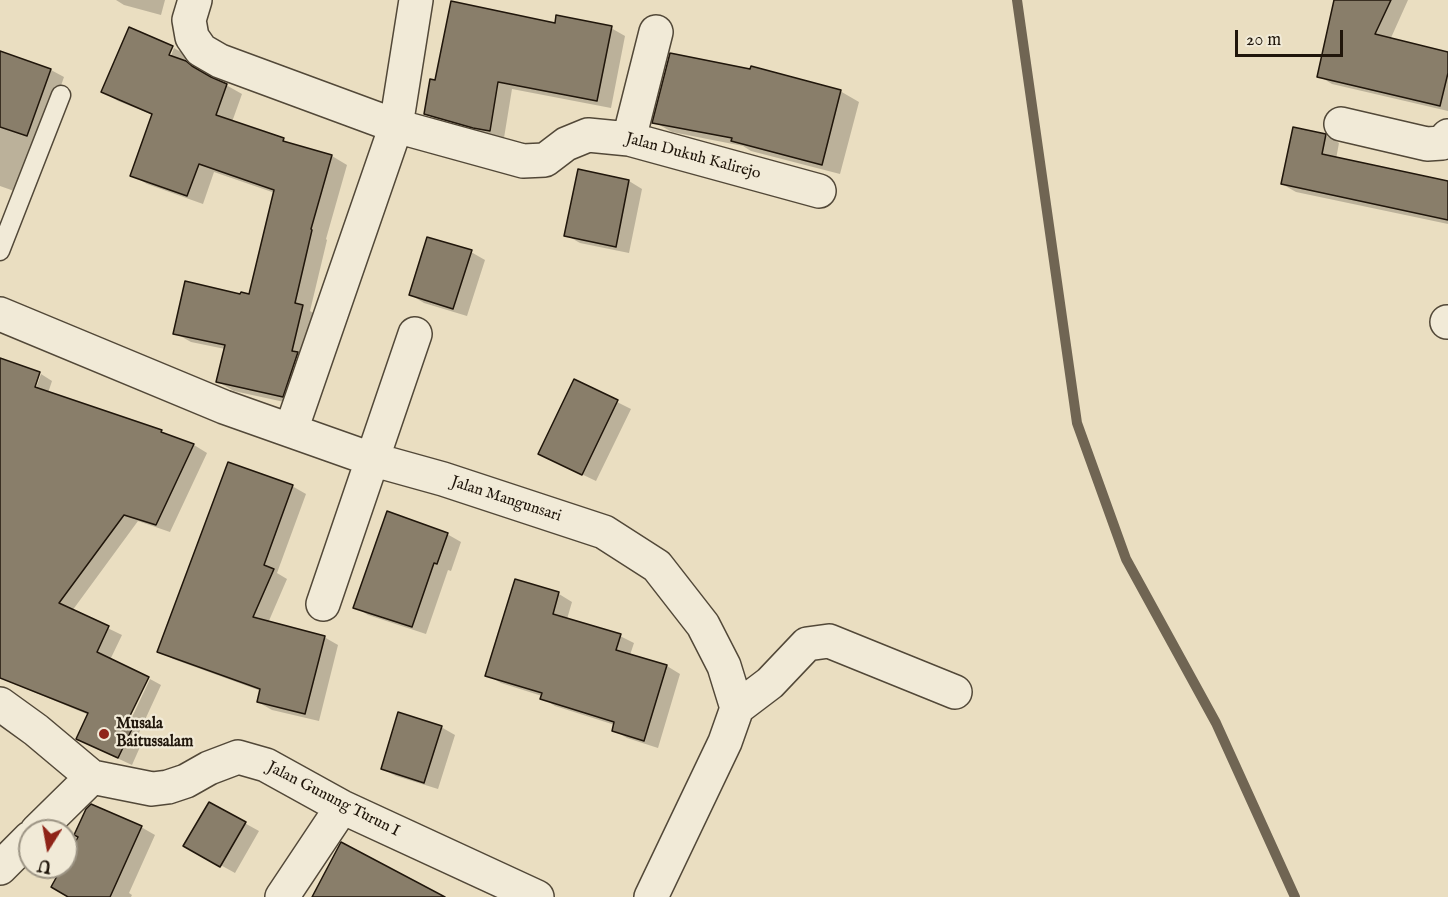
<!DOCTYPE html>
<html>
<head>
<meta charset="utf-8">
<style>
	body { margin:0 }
	#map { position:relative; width:1448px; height:897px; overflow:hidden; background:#eadec1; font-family:"IM FELL English",serif }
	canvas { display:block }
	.north { position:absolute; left:18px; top:819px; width:60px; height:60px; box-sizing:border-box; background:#f1ead7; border:2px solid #9d9585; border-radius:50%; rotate:191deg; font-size:16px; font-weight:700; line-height:24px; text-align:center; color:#20160b }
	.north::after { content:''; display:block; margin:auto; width:21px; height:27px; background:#8f2418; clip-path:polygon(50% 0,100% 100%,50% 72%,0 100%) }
	.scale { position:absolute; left:1235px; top:30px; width:108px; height:27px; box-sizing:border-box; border:3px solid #20160b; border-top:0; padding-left:8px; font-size:18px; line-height:21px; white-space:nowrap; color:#20160b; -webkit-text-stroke:4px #f1ead7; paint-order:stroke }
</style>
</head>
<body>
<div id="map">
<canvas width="1448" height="897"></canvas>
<div class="north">U</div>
<div class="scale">20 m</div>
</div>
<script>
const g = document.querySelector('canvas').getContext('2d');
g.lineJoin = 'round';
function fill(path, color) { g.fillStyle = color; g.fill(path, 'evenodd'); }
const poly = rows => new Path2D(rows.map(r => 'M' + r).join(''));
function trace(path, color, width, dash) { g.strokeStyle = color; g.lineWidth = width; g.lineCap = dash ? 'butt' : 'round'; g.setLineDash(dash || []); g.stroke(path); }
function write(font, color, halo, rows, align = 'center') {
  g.font = font + ' "IM FELL English",serif'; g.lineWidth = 4.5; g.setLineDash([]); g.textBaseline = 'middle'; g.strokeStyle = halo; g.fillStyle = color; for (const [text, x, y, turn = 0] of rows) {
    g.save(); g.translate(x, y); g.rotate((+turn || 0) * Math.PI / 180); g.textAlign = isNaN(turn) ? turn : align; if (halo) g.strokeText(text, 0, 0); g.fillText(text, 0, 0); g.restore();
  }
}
fill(poly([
	[116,0,165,0,161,15,124,5],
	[1336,0,1408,0,1390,40,1448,53,1448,111,1332,84,1319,76],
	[556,25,611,28,625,36,611,108,512,89,504,138,489,135,440,122,426,114,436,81],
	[174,48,188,56,185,62,207,77,226,85,242,94,232,122,283,140,294,146,332,156,347,165,326,239,327,240,310,311,318,316,298,405,234,391,218,382,225,349,191,342,175,333,241,296,250,295,275,193,214,172,203,204,147,184,132,175,153,115,118,101,103,92,165,61,168,63],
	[4,54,51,70,64,77,41,143,17,192,0,186,0,66],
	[840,91,859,102,840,174,751,151,743,146,672,132,654,122],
	[1325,135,1339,143,1336,159,1448,183,1448,224,1296,192,1282,184],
	[629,181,642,189,629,253,580,243,566,235],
	[471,252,485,260,467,316,424,303,411,295],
	[41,374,52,381,48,393,161,432,170,437,194,445,207,453,170,532,138,521,72,611,122,635,110,660,121,733,124,734,150,679,161,685,138,735,144,738,132,765,91,746,89,715,0,678,0,377,34,394],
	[575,381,631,409,596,481,554,461],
	[292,486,306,494,277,573,287,579,268,623,324,637,338,645,319,721,272,710,258,702,261,691,173,659,159,651],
	[447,534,461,542,451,571,448,570,426,634,368,615,355,607],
	[516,581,559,594,572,602,567,619,620,636,634,643,630,655,667,666,680,674,658,748,627,738,613,730,615,725,555,706,542,698,542,696,501,683,487,675],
	[441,727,455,735,438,789,396,776,382,769],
	[210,804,259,831,235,873,186,846],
	[141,827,155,835,129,893,132,895,131,897,70,897,64,867,66,867,66,863,80,837]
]), '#0003');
trace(poly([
	[1017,0,1077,423,1126,559,1216,723,1295,897]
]), '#706553', 10);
const building = poly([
	[1334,0,1391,0,1375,34,1448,52,1448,73,1440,106,1317,77,1334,0],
	[451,1,555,23,556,15,612,26,597,101,498,82,490,131,473,128,424,114,430,79,435,80,451,1],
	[129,27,173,46,169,55,186,61,192,66,211,77,227,84,216,115,284,138,283,141,332,155,311,229,312,230,295,303,303,305,292,351,298,352,283,397,216,382,225,345,173,334,185,281,240,294,241,292,249,294,274,190,199,164,187,196,130,176,152,114,101,92,129,27],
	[0,51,51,69,27,136,0,127,0,51],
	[670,53,750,69,751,66,841,90,822,165,731,141,732,138,652,123,670,53],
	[1293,127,1326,134,1322,154,1448,181,1448,220,1281,184,1293,127],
	[578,169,629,180,616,247,564,236,578,169],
	[427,237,472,250,453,309,409,295,427,237],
	[0,358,40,372,35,387,162,430,161,432,194,444,156,525,124,515,59,603,109,626,97,652,149,677,125,726,132,729,118,758,76,739,88,713,0,678,0,358],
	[574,379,618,400,582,475,538,454,574,379],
	[228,462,293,485,264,565,274,569,253,617,325,636,305,714,257,702,260,689,157,652,228,462],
	[387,511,448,533,437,564,434,563,412,627,353,608,387,511],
	[515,579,559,592,553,614,621,634,616,650,667,665,644,741,612,731,614,722,540,699,542,693,485,676,515,579],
	[398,712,442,726,424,783,381,769,398,712],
	[209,802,246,822,220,867,183,846,209,802],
	[91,804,142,826,110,897,68,897,51,887,62,867,66,867,66,859,78,837,74,835,86,809,91,804],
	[341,842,445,897,312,897,341,842]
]);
fill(building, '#897e6a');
trace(building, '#20160b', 1.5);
const service = poly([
	[0,251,61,95]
]);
const minor = poly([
	[195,0,189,20,192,37,201,50,220,61,396,126,523,161,545,160,566,144,588,135,629,139,819,191],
	[1341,124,1427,144,1442,143,1448,136],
	[629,139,656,32],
	[0,314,224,407,371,459,443,479,604,532,657,566,703,625,724,666,737,708,725,742,651,897],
	[1447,322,1448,322],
	[291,430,396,126,416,0],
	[323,604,415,334],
	[0,704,36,730,92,777],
	[737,708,770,683,807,644,829,641,955,692],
	[37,831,92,777,152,789,168,787,186,781,209,768,238,757,266,765,342,807,537,897],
	[0,868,30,838],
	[282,897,342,807]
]);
trace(service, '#524838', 21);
trace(minor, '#524838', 36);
trace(service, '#f1ead7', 18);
trace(minor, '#f1ead7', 33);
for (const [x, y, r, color] of [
	[104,734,6,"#8f2418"]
]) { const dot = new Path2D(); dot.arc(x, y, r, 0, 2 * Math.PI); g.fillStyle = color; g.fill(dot); trace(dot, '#f1ead7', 2); }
write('16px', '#20160b', '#f1ead7', [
	["Jalan Dukuh Kalirejo",693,157,15],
	["Jalan Mangunsari",506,500,18],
	["Jalan Gunung Turun I",333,800,27]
]);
write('bold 16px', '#20160b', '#f1ead7', [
	["Musala",116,725],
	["Baitussalam",116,743]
], 'left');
</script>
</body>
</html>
